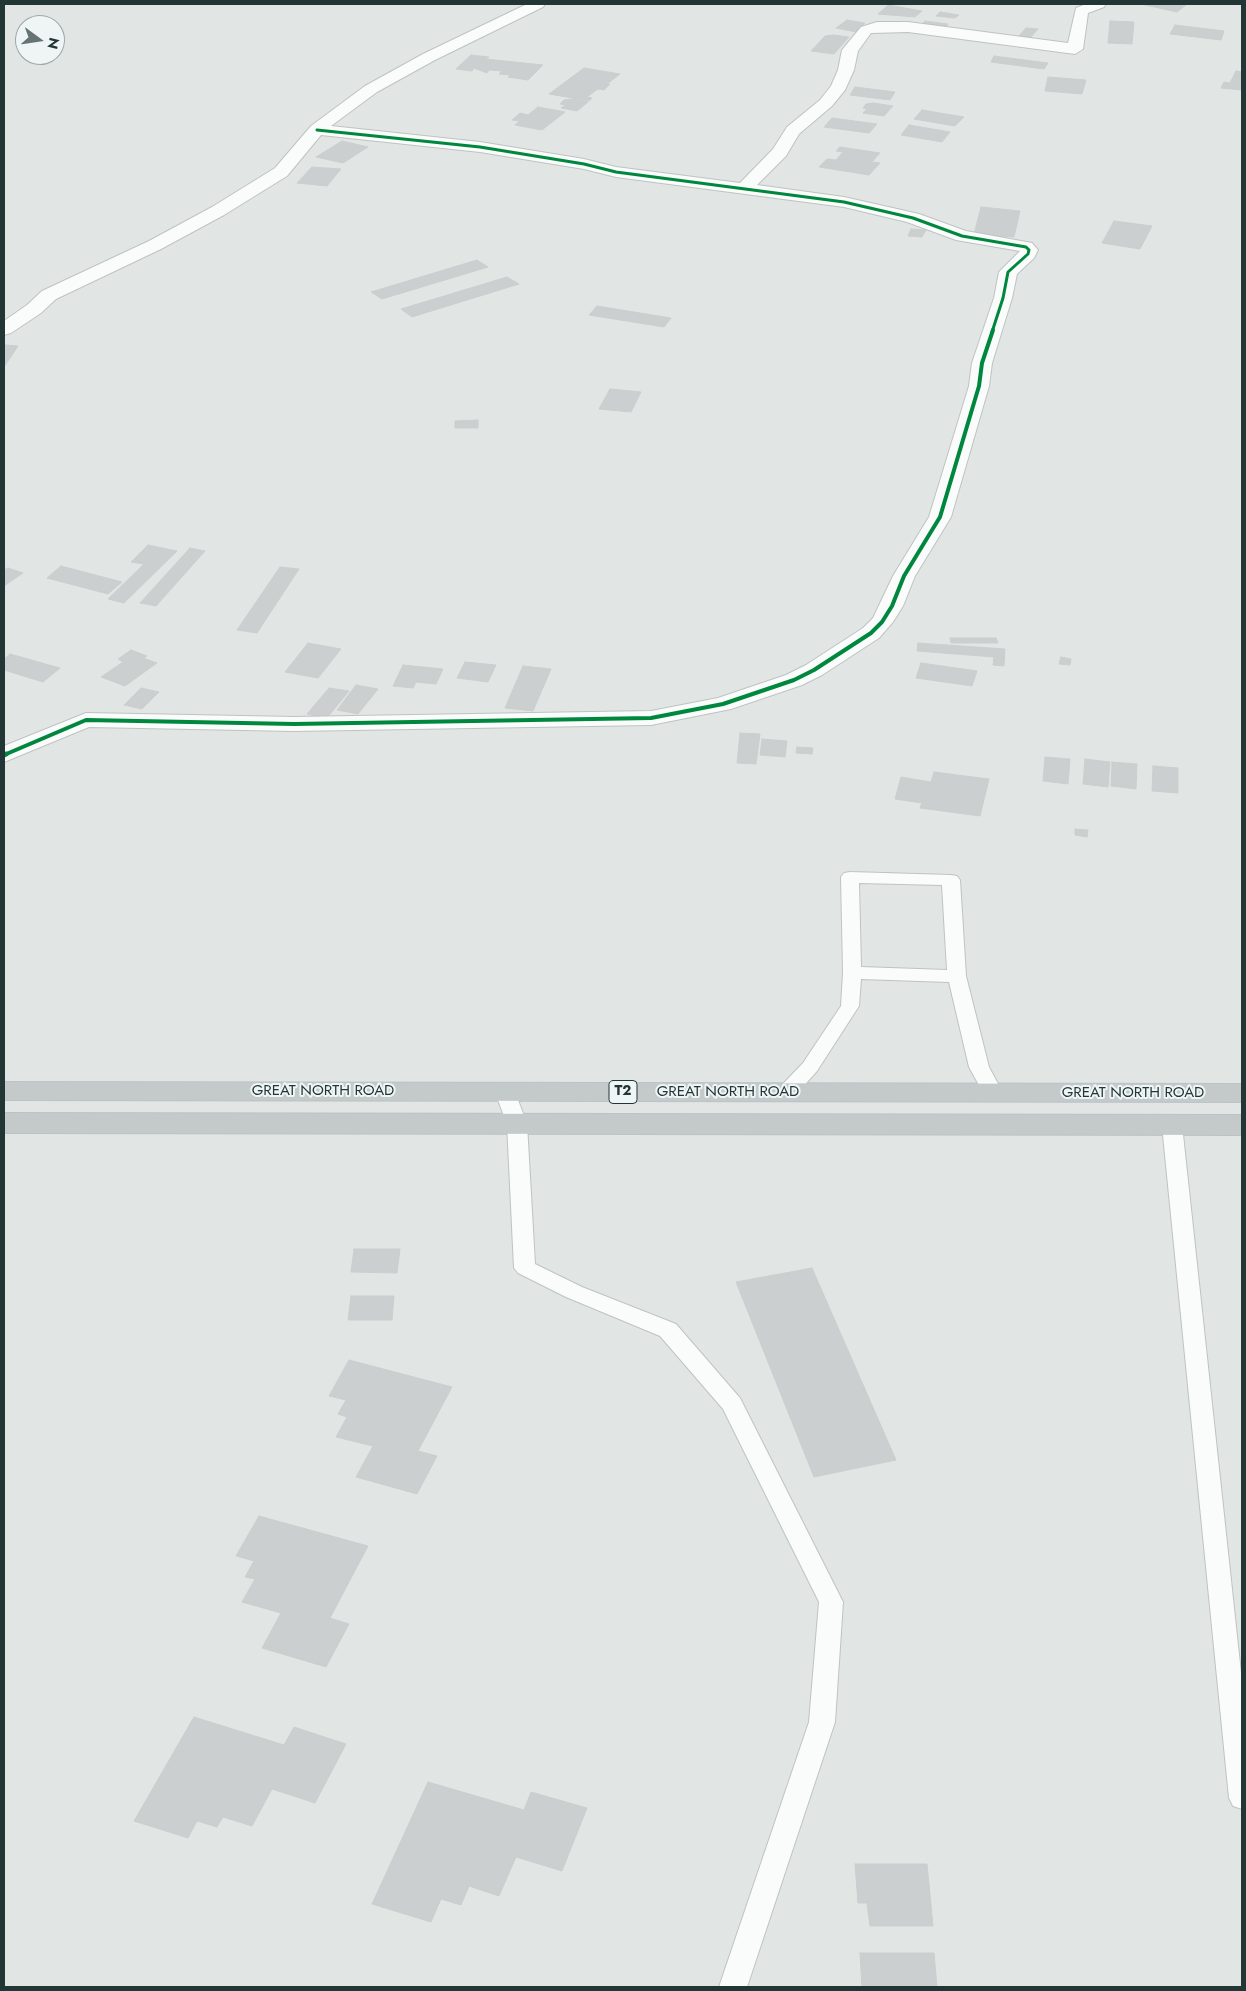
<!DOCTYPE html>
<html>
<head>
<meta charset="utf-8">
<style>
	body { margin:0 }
	#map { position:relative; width:1246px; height:1991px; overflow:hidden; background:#e1e6e5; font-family:Jost,sans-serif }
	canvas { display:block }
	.frame { position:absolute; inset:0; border:5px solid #223635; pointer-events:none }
	.north { position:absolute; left:15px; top:15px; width:50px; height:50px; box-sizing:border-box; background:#eef5f4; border:1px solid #9ca9a8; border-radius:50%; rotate:104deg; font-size:14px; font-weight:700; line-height:20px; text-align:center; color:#223635 }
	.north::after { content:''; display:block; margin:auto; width:18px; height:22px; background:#657473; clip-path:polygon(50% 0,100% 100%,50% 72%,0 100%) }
</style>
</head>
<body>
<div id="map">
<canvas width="1246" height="1991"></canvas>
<div class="frame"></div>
<div class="north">N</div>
</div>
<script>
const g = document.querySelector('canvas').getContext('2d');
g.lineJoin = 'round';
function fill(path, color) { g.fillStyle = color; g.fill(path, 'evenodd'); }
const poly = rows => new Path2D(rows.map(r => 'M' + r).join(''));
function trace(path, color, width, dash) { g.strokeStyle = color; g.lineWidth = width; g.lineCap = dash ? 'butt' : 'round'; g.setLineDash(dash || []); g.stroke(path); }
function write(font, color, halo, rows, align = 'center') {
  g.font = font + ' Jost,sans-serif'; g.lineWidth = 4; g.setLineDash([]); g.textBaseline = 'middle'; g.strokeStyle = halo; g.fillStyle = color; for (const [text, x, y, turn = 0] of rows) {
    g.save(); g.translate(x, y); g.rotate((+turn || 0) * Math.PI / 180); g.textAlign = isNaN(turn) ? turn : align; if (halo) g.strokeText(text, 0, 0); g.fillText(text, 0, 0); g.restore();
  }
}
const building = poly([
	[1141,4,1187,4,1177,12,1141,4],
	[888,5,922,11,915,17,878,14,888,5],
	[940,12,959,15,955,18,936,16,940,12],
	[847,20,865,23,856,32,836,28,847,20],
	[925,21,948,24,946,28,921,25,925,21],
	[1110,21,1134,22,1132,44,1108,43,1110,21],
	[1175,25,1224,31,1221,40,1170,34,1175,25],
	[1026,28,1038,29,1030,38,1019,36,1026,28],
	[833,35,849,37,834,54,811,51,825,36,833,35],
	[471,55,489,57,486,59,543,65,528,80,508,77,511,75,499,74,502,71,489,70,487,73,474,68,472,71,456,69,471,55],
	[994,56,1048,63,1044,69,991,62,994,56],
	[584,68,620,74,607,84,610,84,604,90,598,89,587,97,592,98,589,101,549,94,584,68],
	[1236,71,1242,72,1242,90,1221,88,1224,82,1230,83,1236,71],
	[1048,77,1086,80,1082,94,1045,91,1048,77],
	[855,87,895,92,890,100,850,95,855,87],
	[573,99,588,102,577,111,561,108,566,105,560,104,564,100,573,99],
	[873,103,893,106,884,116,863,113,867,109,863,108,866,104,873,103],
	[538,107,565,112,542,130,515,125,520,121,512,120,520,113,528,115,538,107],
	[922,110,964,117,955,126,914,119,922,110],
	[832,118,877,124,869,133,824,127,832,118],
	[909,125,950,132,942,142,901,135,909,125],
	[342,141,368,147,343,163,316,157,342,141],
	[840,147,880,153,872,162,880,163,869,175,819,167,827,159,836,160,843,152,836,151,840,147],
	[312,167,341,169,327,186,297,183,312,167],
	[981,207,1020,211,1014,237,974,234,981,207],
	[1114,221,1152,226,1140,249,1102,243,1114,221],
	[911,229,926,230,922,237,908,236,911,229],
	[477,260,488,267,382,299,371,292,477,260],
	[507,277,519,284,412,317,401,309,507,277],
	[597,306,671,318,664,327,589,315,597,306],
	[5,345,18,346,4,367,4,347,5,345],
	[610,389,641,392,631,412,599,409,610,389],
	[478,420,478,428,455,428,455,421,478,420],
	[148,545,177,551,124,603,108,599,144,564,131,562,148,545],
	[190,548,205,551,156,606,140,603,190,548],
	[61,566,122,582,108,594,47,578,61,566],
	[280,567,299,569,257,633,237,630,280,567],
	[8,568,23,573,4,586,4,570,8,568],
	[950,638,996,638,998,643,951,643,950,638],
	[308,643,341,649,318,678,285,672,308,643],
	[918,643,1005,649,1004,666,993,665,994,657,917,651,918,643],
	[131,650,147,656,143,658,157,663,125,686,101,677,123,662,118,659,131,650],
	[10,654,60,668,43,682,4,670,4,659,10,654],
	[1061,657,1071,659,1070,665,1059,664,1061,657],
	[465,662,496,665,488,682,457,678,465,662],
	[921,663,977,671,972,686,916,678,921,663],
	[403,665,443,669,436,684,416,682,413,688,393,686,403,665],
	[523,666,551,669,533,711,505,708,523,666],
	[356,685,378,689,358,714,337,710,356,685],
	[141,688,159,692,142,709,124,705,141,688],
	[329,688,349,691,327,718,307,714,329,688],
	[740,733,760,734,756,764,737,763,740,733],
	[762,739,787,741,785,757,760,755,762,739],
	[797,747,813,748,812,754,796,753,797,747],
	[1045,757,1070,759,1068,784,1043,781,1045,757],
	[1085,759,1110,762,1108,787,1083,784,1085,759],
	[1112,762,1137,764,1136,789,1111,786,1112,762],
	[1153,766,1178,768,1178,793,1152,791,1153,766],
	[934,772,989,779,980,816,920,808,922,803,895,799,901,777,931,782,934,772],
	[1075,829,1088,830,1087,837,1075,835,1075,829],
	[354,1249,400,1249,397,1273,351,1272,354,1249],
	[812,1268,896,1460,814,1477,736,1282,812,1268],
	[351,1296,394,1296,392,1320,348,1320,351,1296],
	[349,1360,452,1387,418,1451,437,1456,417,1494,356,1477,373,1446,336,1437,347,1417,338,1414,346,1400,329,1396,349,1360],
	[259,1516,368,1546,330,1618,349,1624,326,1667,262,1648,281,1613,242,1602,255,1579,245,1577,254,1561,236,1556,259,1516],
	[194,1717,284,1745,294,1727,346,1744,315,1803,272,1789,252,1826,223,1817,217,1827,197,1821,188,1838,134,1821,194,1717],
	[428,1782,524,1810,531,1792,587,1808,562,1871,516,1857,499,1896,469,1886,461,1905,441,1899,431,1922,372,1904,428,1782],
	[855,1864,927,1864,933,1926,870,1926,867,1903,858,1903,855,1864],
	[860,1953,934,1953,937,1987,862,1987,860,1953]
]);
fill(building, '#cbcfcf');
trace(building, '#cacfce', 1);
const service = poly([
	[850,872,951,875,957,876,960,880,966,976,989,1067,1003,1093,1000,1098,993,1099,986,1098,969,1067,949,982,861,979,859,1006,817,1071,794,1097,787,1098,780,1097,777,1092,780,1087,803,1063,841,1006,843,973,841,877,844,873,850,872],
	[859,883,942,885,947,970,861,967,859,883],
	[505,1086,512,1087,515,1092,527,1124,535,1264,582,1287,676,1324,740,1398,843,1602,835,1722,747,1987,719,1987,809,1722,819,1602,723,1409,660,1336,566,1297,518,1273,514,1268,507,1124,495,1092,498,1087,505,1086],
	[1172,1118,1179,1120,1182,1125,1242,1682,1242,1809,1233,1806,1229,1798,1162,1125,1165,1120,1172,1118]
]);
const minor = poly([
	[527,4,545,4,543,7,435,60,377,92,331,126,480,142,584,159,616,167,740,183,773,149,787,127,820,100,831,86,838,70,842,50,861,27,877,22,908,22,1068,43,1076,8,1086,4,1106,4,1104,7,1088,13,1083,49,1075,54,908,32,871,33,858,51,854,70,845,90,832,106,799,134,786,156,757,185,844,197,919,214,966,231,1032,243,1038,250,1034,258,1017,274,1012,298,992,363,989,386,951,517,915,576,903,606,893,622,879,638,822,675,802,685,731,709,651,725,294,731,89,727,4,762,4,746,86,713,294,717,651,711,718,698,786,675,806,665,863,628,873,618,893,576,929,517,969,386,972,363,994,298,999,272,1020,251,956,240,907,222,844,207,616,177,584,169,480,152,321,135,287,176,224,215,161,249,56,299,41,313,11,333,4,335,4,321,27,305,42,291,149,241,212,207,275,168,311,126,365,86,423,54,527,4]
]);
const trunk = poly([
	[4,1082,1242,1084,1242,1102,4,1100,4,1082],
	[4,1113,1242,1115,1242,1135,4,1133,4,1113]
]);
trace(service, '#bec3c2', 2);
trace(minor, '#bec3c2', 2);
trace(trunk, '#bcc3c2', 2);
fill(service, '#fafbfb');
fill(minor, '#fafbfb');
fill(trunk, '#c4caca');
trace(poly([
	[317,130,480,147,584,164,616,172,844,202,913,218,962,236,1026,247,1029,250,1028,254,1008,272,1003,298,992,332]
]), '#00873e', 3);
trace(poly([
	[4,755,86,720,294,724,651,718,723,704,794,680,814,670,871,633,882,622,892,606,904,576,940,517,979,386,982,363,993,330]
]), '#00873e', 4);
trace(poly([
	[4,755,6,754]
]), '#00873e', 5);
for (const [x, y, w] of [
	[623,1092,28]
]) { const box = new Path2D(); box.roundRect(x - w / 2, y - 11.5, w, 23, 4); g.fillStyle = '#eef5f4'; g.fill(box); trace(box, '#223635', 1); }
write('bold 14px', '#223635', null, [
	["T2",623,1092]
]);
write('15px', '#223635', '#eef5f4', [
	["GREAT NORTH ROAD",323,1091],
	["GREAT NORTH ROAD",728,1092],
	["GREAT NORTH ROAD",1133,1093]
]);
</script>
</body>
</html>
